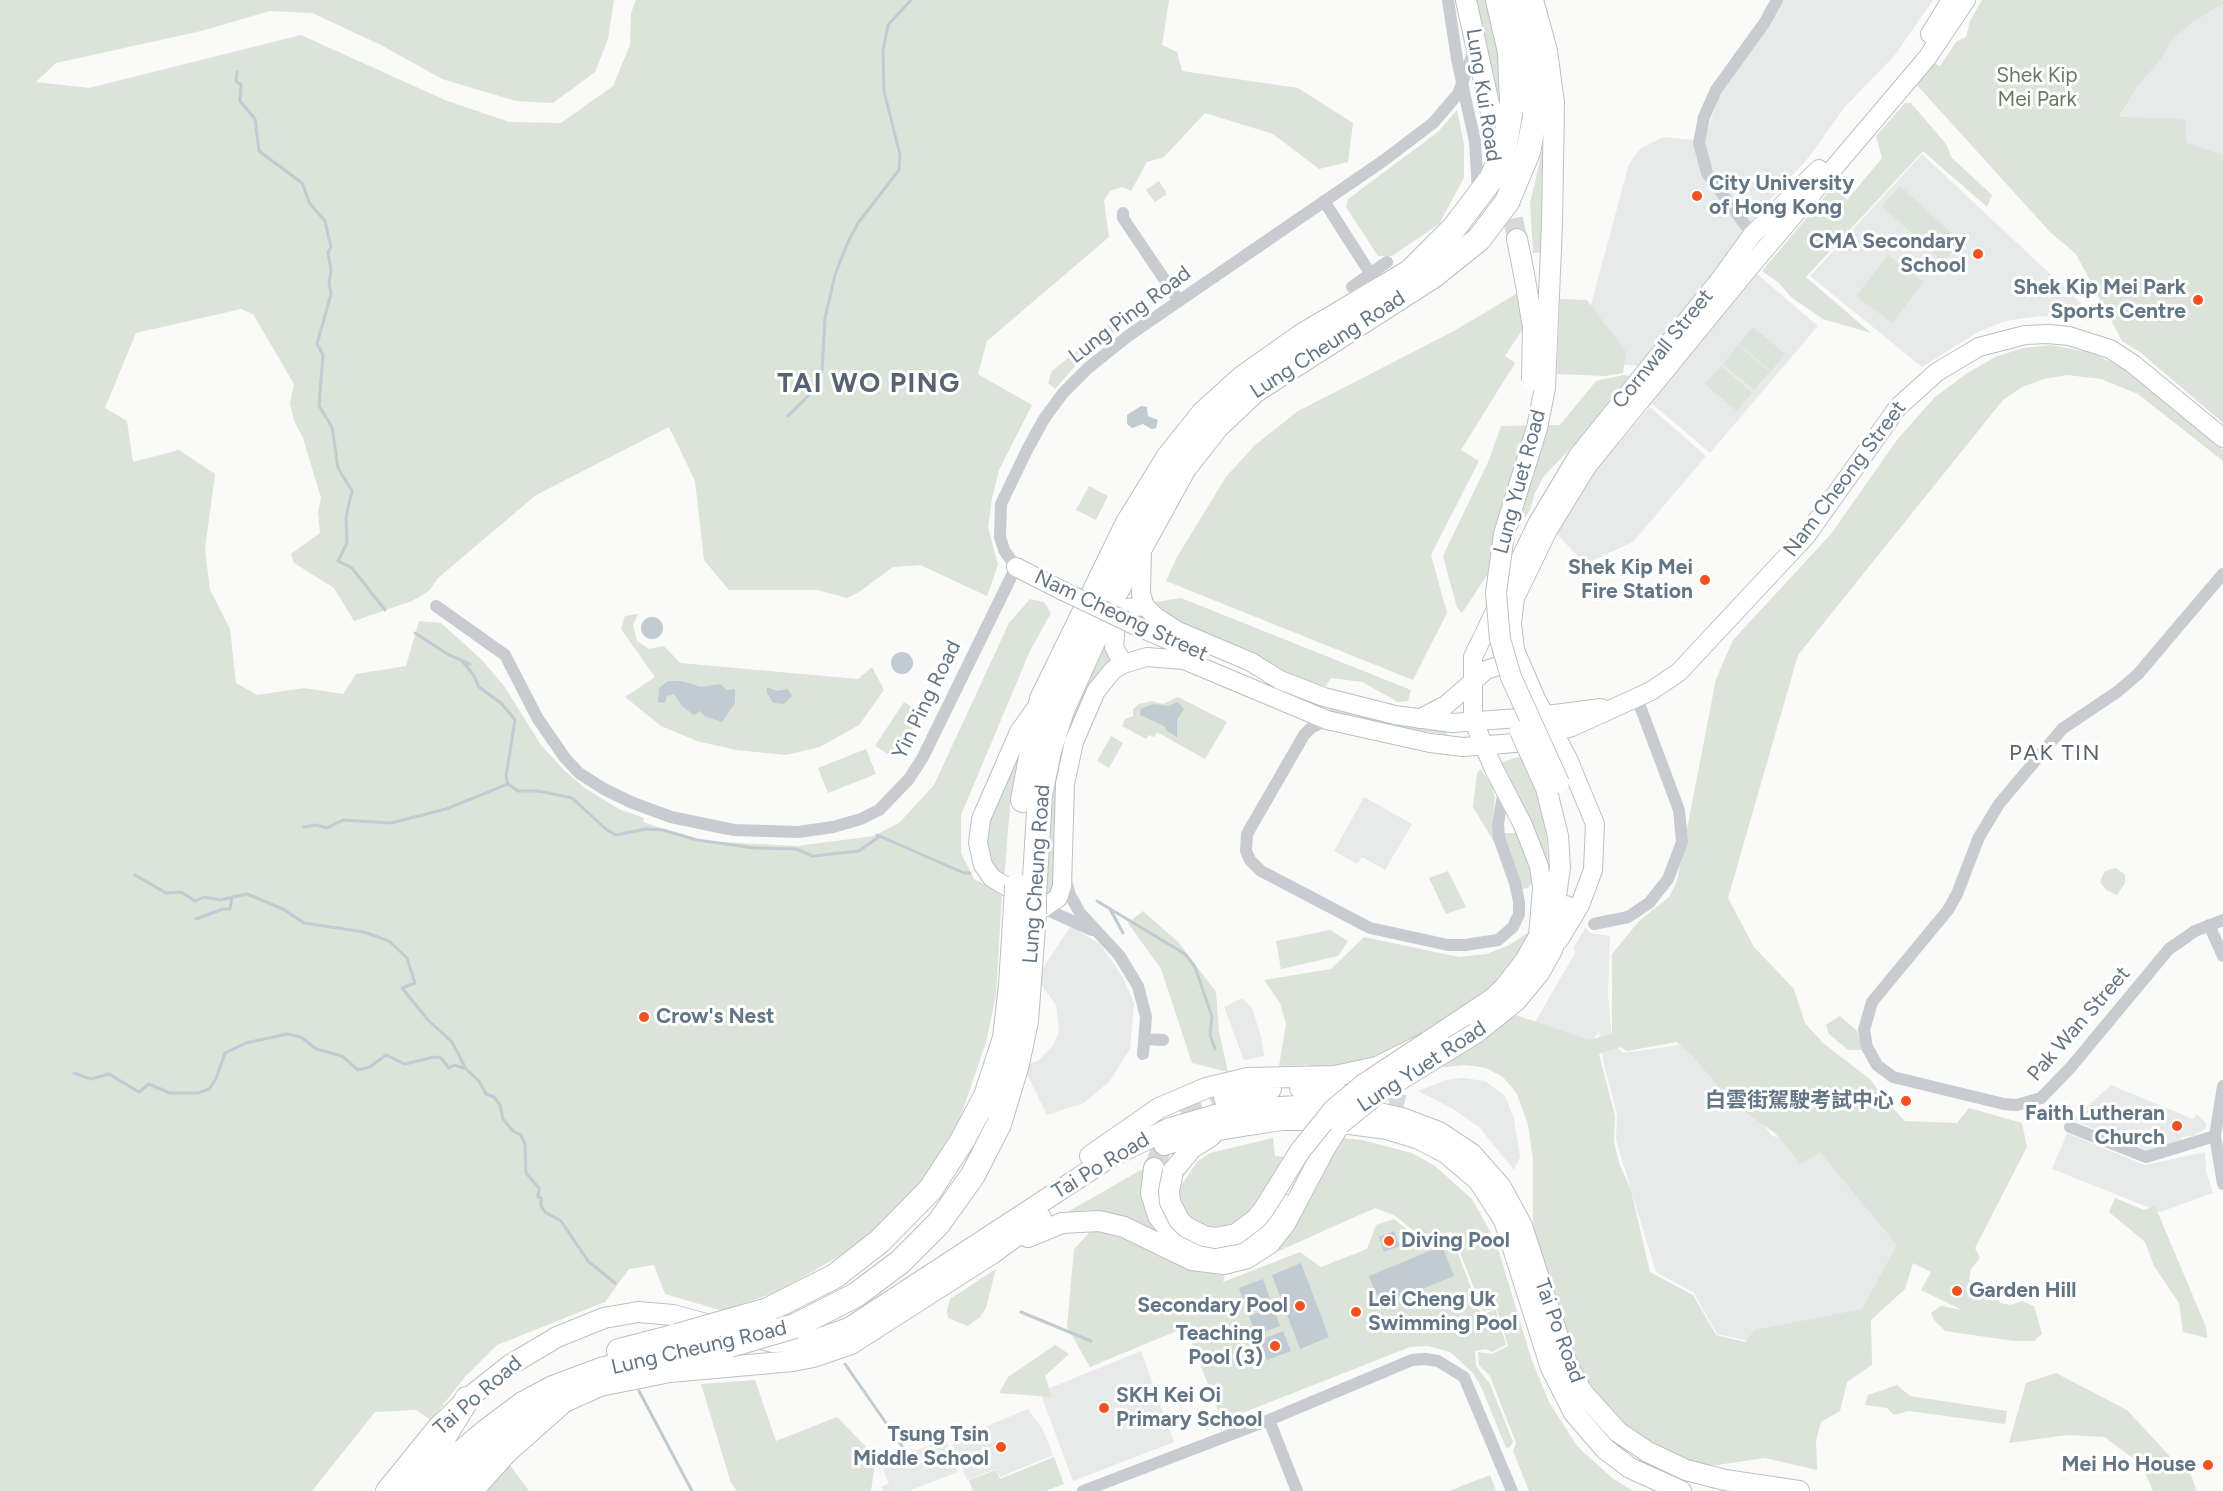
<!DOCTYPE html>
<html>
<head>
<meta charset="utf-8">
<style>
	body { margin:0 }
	canvas { display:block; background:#fafaf8 }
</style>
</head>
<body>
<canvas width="2223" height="1491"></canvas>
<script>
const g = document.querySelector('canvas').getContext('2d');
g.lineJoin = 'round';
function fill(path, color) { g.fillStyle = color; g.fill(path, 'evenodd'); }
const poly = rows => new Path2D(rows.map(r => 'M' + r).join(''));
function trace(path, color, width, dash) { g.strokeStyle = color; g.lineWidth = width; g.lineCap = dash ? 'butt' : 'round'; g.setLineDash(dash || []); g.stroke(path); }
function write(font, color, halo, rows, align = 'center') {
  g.font = font + ' Figtree,"Noto Sans TC",sans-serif'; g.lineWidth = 6; g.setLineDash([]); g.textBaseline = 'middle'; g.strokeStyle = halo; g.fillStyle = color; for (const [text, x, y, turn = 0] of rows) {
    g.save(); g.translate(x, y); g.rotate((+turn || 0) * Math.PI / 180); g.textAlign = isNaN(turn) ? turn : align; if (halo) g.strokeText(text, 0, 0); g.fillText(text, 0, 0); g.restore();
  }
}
fill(poly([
	[1781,0,1933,0,1895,55,1844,108,1809,157,1756,215,1710,286,1638,366,1611,363,1587,319,1629,164,1640,149,1663,137,1704,141,1720,93],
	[2223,4,2223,155,2119,118,2137,87,2163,57,2170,42,2190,24],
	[1922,154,2080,302,2097,314,2092,321,2040,316,2005,321,1978,332,1922,367,1810,276],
	[1757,274,1818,326,1710,453,1650,402],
	[1650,407,1706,456,1633,542,1585,564,1555,532,1561,511],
	[1364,797,1412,824,1385,870,1362,857,1357,864,1334,851],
	[1071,926,1100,944,1122,976,1134,1003,1130,1049,1109,1082,1084,1103,1047,1115,1023,1066,1038,1061,1051,1048,1059,1033,1056,1005,1036,978],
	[1586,927,1590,933,1610,936,1608,995,1611,1031,1615,1045,1623,1053,1694,1043,1738,1090,1772,1136,1826,1148,1911,1247,1865,1308,1756,1341,1745,1340,1717,1334,1694,1293,1656,1272,1616,1140,1617,1114,1603,1061,1599,1031,1586,1050,1534,1024,1575,953,1574,947],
	[1242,998,1252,1008,1262,1040,1264,1056,1244,1060,1224,1007],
	[1463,1078,1485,1081,1505,1096,1514,1118,1520,1157,1514,1170,1479,1127,1453,1109,1418,1091,1446,1080],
	[2111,1085,2193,1119,2197,1114,2207,1124,2205,1129,2193,1136,2182,1137,2179,1142,2147,1150,2072,1120],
	[2067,1133,2145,1165,2205,1152,2206,1171,2213,1193,2160,1212,2052,1169],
	[1141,1351,1174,1442,1073,1481,1040,1392],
	[1028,1409,1043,1430,1053,1455,1000,1477,996,1469,967,1480,951,1441],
	[946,1439,958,1472,908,1491,883,1491,881,1487,889,1484,881,1464]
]), '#e8e9e9');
fill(poly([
	[0,0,614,0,608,39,595,72,553,103,516,101,442,79,381,45,312,13,270,11,201,31,56,63,36,82,89,88,301,35,445,100,509,122,561,123,613,86,630,45,631,13,636,0,1169,0,1162,45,1177,52,1182,71,1298,88,1353,123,1348,162,1319,169,1273,134,1205,113,1164,157,1147,162,1131,191,1122,187,1110,191,1104,201,1109,237,987,341,978,374,1032,405,999,470,992,498,988,527,998,565,987,596,920,565,893,567,859,592,847,598,818,590,729,590,704,560,695,481,669,427,536,495,438,578,429,591,412,601,354,621,334,588,294,563,291,554,320,533,318,512,321,498,303,438,294,421,290,403,294,384,253,314,241,309,136,333,105,408,127,421,133,462,179,450,215,474,205,549,210,590,230,629,236,683,257,695,304,688,343,694,356,674,406,666,419,621,441,623,482,660,504,686,541,745,564,770,586,789,619,809,644,818,643,822,660,828,701,841,797,846,874,836,899,823,934,785,1009,623,1030,599,1044,602,1051,613,1030,651,961,815,961,853,974,879,1002,894,996,995,986,1042,958,1124,919,1184,893,1214,860,1244,779,1291,723,1311,665,1294,654,1265,629,1269,605,1302,497,1345,465,1377,431,1420,416,1410,375,1412,312,1491,0,1491],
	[1472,0,1487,0,1499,53,1500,94,1492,93],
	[1982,0,2223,0,2223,4,2190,24,2170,42,2163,57,2137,87,2119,117,2185,119,2186,142,2223,155,2223,423,2140,352,2122,341,2076,254,2050,232,1916,84,1934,63,1940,66,1956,42,1966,37,1970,21],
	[1905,103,1911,103,1946,144,1952,158,1992,195,1987,207,1923,151,1806,277,1871,333,1823,319,1792,298,1779,283,1762,271,1835,184,1847,200,1882,158,1876,136],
	[1457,110,1464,144,1464,178,1439,224,1392,256,1378,256,1346,207,1348,199,1438,132],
	[1547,129,1547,252,1533,253,1530,203],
	[1159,181,1167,194,1155,202,1146,190],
	[1900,186,1961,242,1943,262,1882,206],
	[1888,255,1923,282,1892,323,1856,296],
	[1516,294,1537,308,1505,356,1515,363,1461,450,1479,461,1431,555,1447,613,1413,680,1166,581,1177,557,1226,477,1255,445,1298,411,1454,331],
	[1560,299,1587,300,1626,352,1623,373,1605,376,1557,374],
	[1135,315,1085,355,1055,389,1048,383,1052,371,1120,316],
	[1753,327,1785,354,1771,371,1739,344],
	[1738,345,1770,372,1754,390,1723,364],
	[2051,345,2093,353,2124,369,2223,450,2223,461,2138,394,2101,379,2067,375,2044,379,2022,387,2003,400,1798,655,1728,898,1754,947,1794,989,1805,1023,1823,1043,1871,1080,1883,1098,1905,1121,1957,1123,1969,1108,2022,1123,2027,1147,1975,1248,1980,1258,1971,1269,1969,1280,1978,1288,1995,1285,2000,1303,2011,1305,2021,1301,2034,1306,2042,1334,2034,1341,2014,1341,1945,1331,1934,1320,1931,1313,1941,1306,1962,1310,1921,1290,1931,1272,1913,1263,1905,1289,1871,1320,1872,1365,1847,1382,1840,1411,1821,1422,1816,1441,1817,1470,1765,1458,1703,1467,1686,1461,1635,1435,1596,1397,1581,1374,1533,1227,1533,1160,1528,1125,1517,1094,1503,1077,1486,1068,1467,1065,1444,1067,1425,1061,1310,1082,1309,1065,1279,1066,1286,1024,1280,1003,1264,980,1331,969,1364,937,1459,957,1487,954,1509,945,1529,932,1507,973,1488,990,1450,1014,1472,1046,1516,1015,1589,1040,1612,1034,1612,954,1639,921,1669,897,1677,881,1716,679,1733,640,1831,534,1897,440,1935,397,1966,374,1995,357,2023,348],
	[1677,1042,1693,1056,1732,1103,1775,1133,1801,1164,1820,1152,1897,1245,1862,1309,1755,1330,1745,1342,1716,1335,1693,1295,1650,1272,1631,1190,1619,1163,1614,1141,1615,1116,1599,1054,1620,1047,1627,1051],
	[1721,366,1752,393,1737,411,1705,384],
	[1623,375,1631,376,1578,441,1544,476,1535,493,1530,510,1462,613,1457,608,1443,556,1489,460,1501,426,1560,425,1596,381],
	[1089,486,1108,496,1096,520,1076,510],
	[1181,598,1411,690,1408,701,1398,702,1362,682,1331,678,1326,686,1309,685,1169,621,1149,603],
	[638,614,633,625,637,641,649,649,664,646,680,663,858,679,872,667,884,690,859,725,820,747,786,755,736,750,697,741,661,726,625,697,655,677,621,629,625,616],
	[1103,639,1111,654,1107,668,1087,697,1054,893,1043,903,1048,817,1063,739],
	[1178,697,1227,722,1205,759,1157,732,1154,737,1149,735,1146,739,1122,726,1125,719,1133,716,1133,709,1139,704,1152,701,1163,704],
	[904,702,922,714,894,758,875,746],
	[1330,706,1447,728,1447,735,1391,726,1329,711],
	[1111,736,1123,743,1109,768,1097,761],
	[1020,741,1010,805,1004,881,990,868,984,828],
	[866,749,876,774,828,793,818,768],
	[1521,756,1536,790,1546,827,1548,862,1544,866,1499,766,1502,762],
	[1481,769,1492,786,1495,798,1492,825,1494,842,1473,807,1477,773],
	[1502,833,1516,833,1527,849,1533,881,1528,888,1521,889],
	[2116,868,2125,875,2125,883,2117,895,2106,890,2100,882,2105,871],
	[1448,871,1466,907,1446,914,1429,878],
	[1143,911,1179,943,1216,992,1219,1032,1228,1072,1192,1063,1161,969,1128,923],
	[1330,930,1348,941,1338,956,1281,969,1276,941],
	[1840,1016,1857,1031,1863,1050,1848,1050,1829,1034,1826,1025],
	[1273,1138,1275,1156,1284,1157,1285,1163,1266,1195,1241,1221,1217,1229,1177,1224,1160,1181,1180,1187,1197,1162,1210,1153],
	[1341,1138,1362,1140,1412,1153,1435,1166,1472,1199,1496,1242,1532,1361,1549,1402,1577,1446,1612,1478,1633,1491,1529,1491,1513,1451,1516,1443,1490,1376,1479,1365,1478,1352,1492,1354,1508,1346,1497,1309,1483,1311,1452,1232,1420,1236,1394,1215,1375,1208,1225,1275,1223,1282,1300,1252,1321,1267,1367,1249,1376,1225,1394,1219,1419,1239,1451,1235,1481,1314,1496,1310,1506,1345,1492,1352,1486,1349,1475,1351,1476,1366,1490,1384,1513,1442,1510,1447,1506,1448,1482,1389,1473,1373,1450,1352,1428,1346,1410,1347,1222,1421,1186,1327,1090,1367,1067,1327,1074,1249,1089,1233,1090,1210,1064,1214,1148,1166,1148,1210,1173,1261,1199,1272,1224,1275,1299,1181],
	[2115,1198,2144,1210,2155,1206,2206,1327,2207,1338,2183,1332,2179,1303,2154,1266,2145,1242,2109,1212],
	[996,1269,986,1308,980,1317,968,1326,948,1318,947,1310,950,1299],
	[1055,1345,1069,1354,1045,1376,1052,1397,999,1393,1008,1377],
	[2056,1373,2127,1410,2177,1464,2188,1468,2197,1491,2153,1491,2141,1464,2104,1437,2068,1435,2009,1443,2026,1383],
	[755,1380,776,1441,837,1417,876,1457,871,1491,737,1491,731,1483,701,1384],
	[1897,1385,1910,1396,2007,1411,2005,1424,1909,1411,1894,1415,1887,1408,1865,1405,1868,1395],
	[1054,1457,1064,1484,1045,1491,973,1491,969,1480,996,1470,1000,1479],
	[506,1460,529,1491,481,1491],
	[1490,1475,1496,1491,1449,1491]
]), '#dce3d8');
fill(poly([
	[1141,406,1147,407,1148,416,1158,420,1156,428,1151,429,1143,424,1132,428,1127,424,1127,415],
	'641 628a11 11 0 1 1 22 0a11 11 0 1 1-22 0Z',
	'891 663a11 11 0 1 1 22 0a11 11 0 1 1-22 0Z',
	[668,681,682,681,701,687,720,684,727,690,735,689,735,703,722,722,705,716,700,711,694,715,682,706,674,694,667,696,665,703,658,702,659,688],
	[767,687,777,691,788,689,792,696,784,704,773,703,767,693],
	[1178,702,1184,709,1177,720,1177,737,1167,731,1164,726,1140,715,1141,709,1154,704,1168,706],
	[1394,1231,1400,1246,1384,1252,1379,1237],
	[1442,1246,1454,1276,1381,1306,1369,1276],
	[1301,1263,1329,1337,1300,1349,1272,1275],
	[1263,1279,1270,1299,1246,1308,1239,1288],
	[1273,1306,1280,1326,1256,1335,1249,1316],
	[1283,1331,1291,1351,1267,1360,1259,1341]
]), '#c0ccd1');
trace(poly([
	[237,72,236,81,241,85,240,101,255,119,259,151,302,183,310,204,325,221,331,247,328,253,331,270,329,283,331,294,317,344,323,355,319,406,332,427,338,468,352,491,346,517,347,543,338,561,352,568,385,610],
	[788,416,808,396,822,372,825,318,835,275,847,244,858,223,899,170,900,155,884,91,883,51,888,25,911,0],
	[415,633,449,655,470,664],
	[462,661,473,674,479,687,502,704,515,720,506,776,508,784,518,791,539,791,572,798,607,830,616,835,646,829,663,830,697,840,754,848,796,849,813,856,859,851,880,836],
	[304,827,316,825,327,828,343,820,391,823,446,809,508,784],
	[877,835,964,873,970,873],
	[135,875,166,893,181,892,195,901,204,897,220,900,247,894,283,909,304,923,364,932,389,941,407,958,415,983,402,988,428,1020,452,1042,466,1069,479,1081,486,1094,494,1097,500,1105,503,1119,513,1131,521,1135,525,1144,526,1173,539,1188,538,1197,541,1198,541,1206,545,1212,561,1221,588,1261,615,1283],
	[1097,901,1185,954,1195,967,1212,1017,1210,1035,1215,1049],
	[1110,909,1123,933],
	[196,919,223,909,230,909,232,897],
	[74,1073,91,1079,109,1074,139,1092,149,1084,170,1093,198,1093,209,1089,216,1079,225,1053,246,1043,287,1034,301,1037,316,1049,342,1056,358,1070,370,1067,386,1055,405,1064,434,1057,441,1058,449,1068,454,1065,464,1068],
	[1021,1312,1091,1341],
	[845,1364,902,1446],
	[639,1391,692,1491]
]), '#c0ccd1', 3);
trace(poly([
	[1491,113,1500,157],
	[1507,189,1517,239],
	[1360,1094,1404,1105],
	[1154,1168,1162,1147,1180,1124,1191,1114,1224,1098]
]), '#d4d9dc', 20, [20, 10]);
const secondary = poly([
	[1930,34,1951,0],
	[1142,548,1141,594,1145,606,1156,617,1178,631,1251,662,1280,680,1324,697,1395,715,1452,723,1532,717,1601,708],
	[1016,567,1063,591],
	[1134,625,1187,648],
	[1123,664,1114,647,1116,624,1128,608,1145,606],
	[1041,701,1019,732,981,819,978,843,983,865,992,878,1043,908,1058,898,1062,886,1065,784,1074,742,1096,691,1113,670,1123,664,1147,657,1184,660,1327,720,1430,743,1463,747,1515,743,1572,727,1651,691,1679,672,1806,536,1898,407,1937,372,1979,347,2025,335,2048,334,2069,336,2110,349,2133,364,2223,438],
	[1419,719,1446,705,1486,670,1498,666,1520,668],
	[1538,936,1542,888,1539,866,1523,825,1493,767,1473,720,1473,657,1537,524,1577,457,1718,282,1752,235,1819,169],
	[1559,940,1580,905,1593,870,1595,824,1568,759,1536,699,1515,650,1512,623,1515,598,1548,530,1588,465,1749,268,1927,58,1966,0]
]);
const primary = poly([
	[1466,0,1491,113],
	[1533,0,1547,51,1554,103,1552,225],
	[1517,239,1524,274],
	[1476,1033,1516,1001,1539,973,1552,950,1566,906],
	[1300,1088,1336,1090],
	[1224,1098,1251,1091,1271,1089],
	[1164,1145,1201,1133,1243,1126,1282,1120,1320,1120,1387,1129,1419,1139,1446,1153,1478,1180,1504,1220,1551,1368,1574,1413,1605,1449,1630,1468,1681,1491],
	[1090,1156,1159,1108,1206,1088,1248,1078,1335,1076,1377,1067,1429,1041,1492,999,1504,988,1525,961,1546,924,1556,896,1560,867,1558,836,1546,788],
	[1154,1168,1151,1193,1158,1216,1174,1236,1195,1249,1220,1251,1246,1242,1269,1223,1283,1204],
	[1173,1171,1192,1148,1211,1136],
	[1028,1237,1062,1223,1099,1221,1124,1227,1192,1260,1224,1264,1247,1258,1269,1244,1285,1224,1324,1150,1340,1124],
	[757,1338,773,1342,812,1341,849,1328,1109,1158,1170,1128,1215,1115,1263,1108,1315,1105,1365,1110,1402,1118,1439,1132,1472,1154,1501,1187,1522,1226,1568,1367,1583,1393,1618,1432,1648,1452,1686,1470,1725,1480,1799,1491],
	[386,1491,437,1428,467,1399,510,1365,557,1337,604,1318,638,1312,673,1315,717,1327],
	[451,1491,485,1452,525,1420,600,1386,670,1372,793,1361,813,1357,851,1344,993,1253,1041,1218]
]);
const highway = poly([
	[1023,800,1042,699,1128,523,1168,458,1203,414,1244,377,1302,336,1410,272,1454,228,1492,178,1505,144,1512,102,1510,52,1498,0],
	[1034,895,1040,795,1049,751,1062,710,1113,597,1184,468,1217,426,1254,391,1433,276,1479,239,1507,202,1528,152,1535,117,1534,73,1517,0],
	[768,1310,835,1276,880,1241,930,1190,962,1141,986,1096,1005,1038,1011,985,1016,906],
	[795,1326,856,1295,900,1262,938,1224,973,1175,999,1124,1017,1064,1026,1021,1034,914],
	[619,1351,677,1336],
	[411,1491,467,1399],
	[429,1491,460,1454,487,1431,523,1404,553,1388,604,1369,730,1345],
	[470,1491,506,1451,558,1405]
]);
trace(secondary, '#b9c0c5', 20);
trace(primary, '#bdc1c5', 22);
trace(highway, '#bcc0c3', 26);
trace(poly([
	[1448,0,1457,59],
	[1466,101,1475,141,1478,194],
	[1324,201,1370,273],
	[1123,213,1123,218,1179,301],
	[1757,241,1707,173,1699,143,1704,117,1716,90,1765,22,1777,0],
	[1352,287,1387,262],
	[2223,574,2138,674,2117,692,2062,729,1999,804,1979,837,1957,894,1948,910,1872,1002,1864,1030,1867,1047,1877,1065,1893,1077,2004,1104,2017,1105,2041,1098,2071,1067,2169,949,2195,931,2223,920],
	[436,606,505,655,538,719,565,758,579,773,604,789,633,803,671,817,734,830,798,832,833,827,861,819,879,810,909,779,923,757,1016,567,1004,550,1000,537,1001,504,1028,448,1044,419,1063,393,1088,368,1128,336,1383,161,1433,123,1458,94,1475,48],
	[1327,720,1311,728,1304,735,1247,834,1246,851,1250,860,1261,871,1370,928,1448,945,1465,945,1498,940,1513,927,1519,914,1519,902,1515,883,1499,838,1498,824,1504,790],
	[1065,877,1070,895,1080,913,1119,955,1138,986,1146,1017,1143,1054],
	[1043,908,1092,930],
	[1594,924,1628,917,1649,903,1668,879,1682,842,1679,810,1637,698],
	[2209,925,2223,956],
	[1146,1039,1163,1040],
	[2223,1086,2215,1136,2223,1184],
	[2070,1127,2146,1157,2215,1136],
	[1269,1420,1297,1491],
	[1083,1491,1269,1420,1412,1360,1425,1359,1438,1361,1464,1377,1512,1491]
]), '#c8ccd0', 12);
trace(secondary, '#fff', 18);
trace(primary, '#fff', 20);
trace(highway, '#fff', 24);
const secondaryBridge = poly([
	[1063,591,1134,625]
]);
const primaryBridge = poly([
	[1552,225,1545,388,1537,428,1504,534,1496,593,1500,639,1511,677,1559,783],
	[1524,274,1533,327,1532,381],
	[1520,731,1546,788],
	[1340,1124,1377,1094,1476,1033],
	[1173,1171,1169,1191,1170,1202,1179,1220,1186,1227,1204,1236,1215,1238,1236,1234,1256,1219,1264,1209,1300,1151,1333,1110,1364,1084,1429,1041]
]);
const highwayBridge = poly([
	[1016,906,1017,886],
	[1034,914,1034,895],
	[677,1336,768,1310],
	[730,1345,795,1326]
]);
trace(secondaryBridge, '#b9c0c5', 20, []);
trace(primaryBridge, '#bdc1c5', 22, []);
trace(highwayBridge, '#bcc0c3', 26, []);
trace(poly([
	[1457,59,1466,101]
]), '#c8ccd0', 12);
trace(secondaryBridge, '#fff', 18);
trace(primaryBridge, '#fff', 20);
trace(highwayBridge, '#fff', 24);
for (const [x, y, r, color] of [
	[1697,196,6,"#f6511c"],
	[1978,254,6,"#f6511c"],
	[2198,300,6,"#f6511c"],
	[1705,580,6,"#f6511c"],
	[644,1017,6,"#f6511c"],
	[1906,1101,6,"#f6511c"],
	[2177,1126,6,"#f6511c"],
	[1389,1241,6,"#f6511c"],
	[1957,1291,6,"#f6511c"],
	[1300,1306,6,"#f6511c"],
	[1356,1312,6,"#f6511c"],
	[1275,1346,6,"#f6511c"],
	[1104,1408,6,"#f6511c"],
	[1001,1447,6,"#f6511c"],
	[2208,1465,6,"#f6511c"]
]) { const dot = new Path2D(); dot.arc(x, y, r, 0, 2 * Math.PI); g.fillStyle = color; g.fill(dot); trace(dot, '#fff', 2); }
write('21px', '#667c62', '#fff', [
	["Shek Kip",2037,76],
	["Mei Park",2037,100]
]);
write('21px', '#627686', '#fff', [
	["Lung Kui Road",1483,95,81],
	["Lung Ping Road",1130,315,-37],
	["Lung Cheung Road",1328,345,-33],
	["Cornwall Street",1663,349,-51],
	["Nam Cheong Street",1845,479,-53],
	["Lung Yuet Road",1520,482,-75],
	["Nam Cheong Street",1121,616,25],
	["Yin Ping Road",927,700,-64],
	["Lung Cheung Road",1037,874,-86],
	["Pak Wan Street",2079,1024,-49],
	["Lung Yuet Road",1422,1067,-33],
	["Tai Po Road",1101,1166,-31],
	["Tai Po Road",1559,1331,70],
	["Lung Cheung Road",699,1348,-13],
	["Tai Po Road",478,1396,-41]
]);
write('bold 21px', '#627686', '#fff', [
	["City University",1709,184,"left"],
	["of Hong Kong",1709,208,"left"],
	["CMA Secondary",1966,242],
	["School",1966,266],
	["Shek Kip Mei Park",2186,288],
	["Sports Centre",2186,312],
	["Shek Kip Mei",1693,568],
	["Fire Station",1693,592],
	["Crow's Nest",656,1017,"left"],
	["白雲街駕駛考試中心",1894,1101],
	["Faith Lutheran",2165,1114],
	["Church",2165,1138],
	["Diving Pool",1401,1241,"left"],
	["Garden Hill",1969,1291,"left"],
	["Lei Cheng Uk",1368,1300,"left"],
	["Swimming Pool",1368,1324,"left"],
	["Secondary Pool",1288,1306],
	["Teaching",1263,1334],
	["Pool (3)",1263,1358],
	["SKH Kei Oi",1116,1396,"left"],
	["Primary School",1116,1420,"left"],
	["Tsung Tsin",989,1435],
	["Middle School",989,1459],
	["Mei Ho House",2196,1465]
], 'right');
g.letterSpacing = '1.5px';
write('22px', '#556470', '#fff', [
	["PAK TIN",2055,754]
]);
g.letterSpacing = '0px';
g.letterSpacing = '1.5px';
write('bold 27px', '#556470', '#fff', [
	["TAI WO PING",869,384]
]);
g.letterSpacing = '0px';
</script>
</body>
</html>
